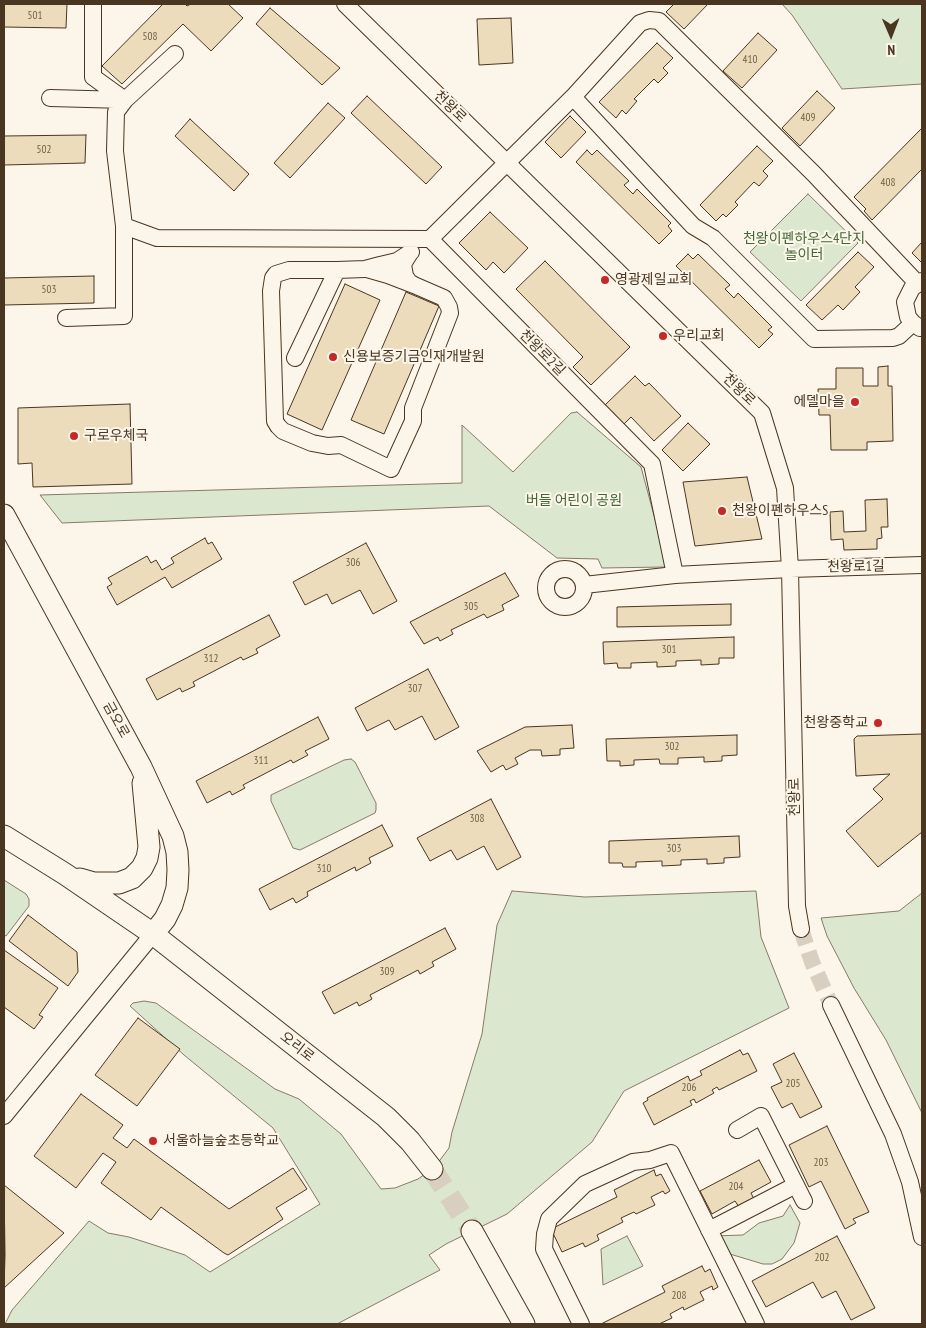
<!DOCTYPE html>
<html>
<head>
<meta charset="utf-8">
<style>
	body { margin:0 }
	#map { position:relative; width:926px; height:1328px; overflow:hidden; background:#fbf6e9; font-family:"PT Sans Narrow",sans-serif }
	canvas { display:block }
	.frame { position:absolute; inset:0; border:5px solid #4a3520; pointer-events:none }
	.north { position:absolute; left:866px; top:10px; width:50px; height:50px; -webkit-text-stroke:4px #fbf6e9; paint-order:stroke; rotate:179deg; font-size:14px; font-weight:700; line-height:20px; text-align:center; color:#4a3520 }
	.north::after { content:''; display:block; margin:auto; width:18px; height:22px; background:#4a3520; clip-path:polygon(50% 0,100% 100%,50% 72%,0 100%) }
</style>
</head>
<body>
<div id="map">
<canvas width="926" height="1328"></canvas>
<div class="frame"></div>
<div class="north">N</div>
</div>
<script>
const g = document.querySelector('canvas').getContext('2d');
g.lineJoin = 'round';
function fill(path, color) { g.fillStyle = color; g.fill(path, 'evenodd'); }
const poly = rows => new Path2D(rows.map(r => 'M' + r).join(''));
function trace(path, color, width, dash) { g.strokeStyle = color; g.lineWidth = width; g.lineCap = dash ? 'butt' : 'round'; g.setLineDash(dash || []); g.stroke(path); }
function write(font, color, halo, rows, align = 'center') {
  g.font = font + ' "PT Sans Narrow","Noto Sans KR",sans-serif'; g.lineWidth = 4; g.setLineDash([]); g.textBaseline = 'middle'; g.strokeStyle = halo; g.fillStyle = color; for (const [text, x, y, turn = 0] of rows) {
    g.save(); g.translate(x, y); g.rotate((+turn || 0) * Math.PI / 180); g.textAlign = isNaN(turn) ? turn : align; if (halo) g.strokeText(text, 0, 0); g.fillText(text, 0, 0); g.restore();
  }
}
const green = poly([
	[782,4,922,4,922,84,842,89,792,15,782,4],
	[808,194,858,243,801,301,750,252,808,194],
	[577,412,641,467,667,564,664,567,602,568,598,559,557,558,489,506,62,523,40,495,462,483,462,425,513,472,571,413,577,412],
	[351,759,355,762,376,803,376,810,375,813,300,850,293,848,271,801,271,795,344,760,351,759],
	[4,880,26,894,29,899,29,906,6,936,4,935,4,880],
	[512,891,585,897,756,891,761,937,789,1008,624,1091,592,1142,507,1214,446,1244,429,1255,440,1270,337,1324,5,1324,12,1310,89,1221,108,1233,129,1237,185,1255,210,1272,320,1204,273,1128,184,1055,130,1006,133,1003,144,1001,156,1003,275,1089,299,1099,341,1134,381,1189,395,1188,418,1179,434,1168,449,1148,452,1132,482,1034,497,925,512,891],
	[922,893,922,1113,886,1040,854,988,827,936,821,918,899,911,922,893],
	[790,1205,800,1223,794,1243,782,1259,772,1264,763,1264,720,1251,712,1236,743,1235,759,1223,783,1216,790,1205],
	[627,1236,643,1266,603,1285,601,1249,627,1236]
]);
fill(green, '#dce7d0');
trace(green, '#887966', 1);
const building = poly([
	[4,4,67,4,66,28,4,27,4,4],
	[163,4,185,4,187,6,191,4,228,4,243,18,211,51,183,24,122,84,102,66,163,4],
	[674,4,708,4,684,29,666,12,674,4],
	[270,8,340,68,322,85,256,24,270,8],
	[511,18,513,63,479,65,477,19,511,18],
	[758,33,777,50,742,88,723,71,758,33],
	[657,43,673,58,663,68,668,73,658,83,654,79,634,99,637,101,626,114,622,110,616,118,599,102,657,43],
	[817,91,835,108,800,146,782,128,817,91],
	[367,96,442,167,426,184,351,113,367,96],
	[328,103,345,118,290,178,274,163,328,103],
	[570,116,586,132,561,158,545,142,570,116],
	[190,119,249,174,234,191,175,136,190,119],
	[922,128,922,169,872,220,864,211,866,209,854,197,922,128],
	[86,135,85,163,4,165,4,136,86,135],
	[757,146,773,161,763,171,768,176,759,186,754,182,735,202,738,205,726,217,723,214,716,221,700,205,757,146],
	[587,150,592,155,597,150,629,181,624,185,633,194,637,189,671,223,668,226,672,231,659,244,576,162,587,150],
	[490,212,528,248,504,273,493,262,486,270,459,243,490,212],
	[922,242,922,263,912,253,922,242],
	[858,252,874,267,855,287,860,292,843,310,838,305,822,320,806,305,858,252],
	[688,254,693,259,698,254,730,285,725,289,734,298,738,293,772,327,768,330,773,334,759,348,676,266,688,254],
	[545,261,630,347,591,385,573,367,583,357,516,289,545,261],
	[94,276,94,303,4,305,4,278,94,276],
	[345,284,380,300,322,430,287,414,345,284],
	[406,292,439,306,384,434,351,420,406,292],
	[888,366,888,386,892,386,893,441,867,442,867,450,831,450,830,415,819,415,818,389,836,389,836,368,863,368,863,386,878,386,878,367,888,366],
	[635,376,645,386,649,383,681,416,654,441,631,417,624,424,605,405,635,376],
	[130,404,132,484,33,487,32,463,18,464,18,408,130,404],
	[688,423,710,444,683,471,662,450,688,423],
	[747,477,762,539,695,546,683,482,747,477],
	[887,499,888,527,881,527,882,538,877,539,877,549,844,550,843,539,831,540,830,512,843,511,844,532,866,531,865,500,887,499],
	[205,538,208,544,212,542,222,559,172,588,165,577,117,605,107,587,112,584,108,578,147,556,151,563,156,560,162,570,174,563,171,558,205,538],
	[366,543,397,601,373,614,360,590,332,604,327,594,305,605,293,582,366,543],
	[505,573,519,596,502,605,504,610,487,618,484,614,451,630,453,634,440,641,438,637,424,644,410,622,505,573],
	[731,604,731,625,617,627,617,607,731,604],
	[269,615,280,636,256,649,258,653,243,660,241,657,193,682,195,686,182,692,180,688,157,700,146,679,269,615],
	[734,637,734,658,719,658,719,664,701,665,701,660,676,661,676,666,657,667,657,662,631,663,631,668,618,668,617,663,604,664,603,642,734,637],
	[428,669,459,727,435,740,422,716,395,730,389,720,367,731,355,708,428,669],
	[318,717,329,739,305,751,308,755,293,763,291,760,243,785,245,788,232,795,230,791,207,803,196,781,318,717],
	[572,725,574,748,560,749,560,755,542,756,541,750,530,750,515,758,518,764,506,770,503,765,491,772,477,751,525,727,572,725],
	[922,734,922,832,878,867,846,831,883,799,873,789,890,774,856,776,854,739,857,736,922,734],
	[737,735,737,755,722,756,722,761,704,762,704,757,678,758,678,764,660,764,659,759,634,760,634,765,620,766,620,761,607,761,606,739,737,735],
	[491,799,521,857,497,870,484,846,457,860,451,850,430,861,417,838,491,799],
	[382,825,393,846,369,858,371,863,356,871,355,867,307,892,308,896,296,903,293,898,270,910,259,889,382,825],
	[739,836,740,857,724,858,724,863,707,864,707,859,681,860,681,865,662,866,662,861,636,862,636,867,623,867,622,863,609,863,609,841,739,836],
	[28,915,77,952,78,972,68,986,9,941,28,915],
	[445,928,456,949,432,962,434,966,420,974,418,970,370,995,372,999,359,1006,357,1002,334,1014,322,992,445,928],
	[4,950,58,988,39,1015,43,1017,34,1029,4,1007,4,950],
	[138,1018,180,1049,137,1106,95,1075,138,1018],
	[740,1050,743,1055,748,1053,757,1071,719,1090,717,1087,712,1090,714,1093,696,1103,694,1099,690,1101,692,1105,654,1125,643,1103,648,1100,647,1098,688,1076,690,1081,702,1075,700,1071,740,1050],
	[794,1053,822,1107,800,1118,792,1103,782,1108,771,1087,782,1082,773,1064,794,1053],
	[81,1094,123,1125,113,1138,127,1148,134,1139,229,1209,293,1168,307,1189,276,1208,283,1219,228,1255,224,1253,161,1207,151,1220,101,1183,116,1162,103,1153,76,1188,34,1156,81,1094],
	[827,1126,869,1212,853,1219,856,1223,845,1229,821,1181,809,1187,789,1145,827,1126],
	[759,1160,771,1182,751,1193,754,1199,739,1207,735,1201,712,1214,700,1191,759,1160],
	[654,1170,656,1176,661,1174,670,1191,665,1194,663,1191,651,1197,655,1205,636,1214,634,1212,621,1218,623,1222,597,1235,599,1240,585,1247,583,1243,562,1252,551,1229,617,1197,614,1190,654,1170],
	[4,1185,64,1233,4,1288,5,1255,4,1185],
	[837,1236,875,1308,851,1320,836,1291,822,1298,813,1282,766,1307,752,1281,837,1236],
	[702,1266,705,1272,710,1269,718,1287,713,1290,712,1286,700,1292,704,1300,684,1310,683,1307,670,1314,672,1318,659,1324,601,1324,665,1292,662,1286,702,1266]
]);
fill(building, '#ecdcbc');
trace(building, '#4a3520', 1);
trace(poly([
	[801,929,812,962,831,1005]
]), '#d8cfc1', 16, [16, 8]);
trace(poly([
	[432,1169,472,1231]
]), '#d8cfc1', 21, [21, 11]);
const minor = poly([
	[93,4,93,77,125,100],
	[345,4,762,413,785,488,790,569,797,906,801,929],
	[175,54,125,100,116,112,115,151,124,226,157,238,430,239],
	[573,97,693,226,713,238,814,339,893,338,899,336,913,323],
	[50,98,125,100],
	[367,269,388,275,414,285],
	[337,270,289,270,276,274,273,278,271,291,275,421,278,426,283,431,312,443,328,446,341,445,391,469,413,421,413,408,450,313,449,307,444,298,414,285,409,282,405,276,403,264,410,253],
	[66,318,124,316,124,226],
	[920,328,913,323,908,317,905,302,912,288,922,281],
	[295,358,337,270,365,269,380,265,397,261,411,252],
	'546 588a19 19 0 1 1 38 0a19 19 0 1 1-38 0Z',
	[675,575,652,464,430,239,573,97,640,23,649,20,659,21,814,174,917,283],
	[584,585,675,575,790,569,922,565],
	[831,1005,893,1134,910,1182,922,1237],
	[4,1116,153,934],
	[737,1130,761,1116,804,1201],
	[709,1230,796,1185],
	[581,1324,544,1249,545,1234,549,1219,585,1184,633,1162,650,1160,671,1153,756,1324]
]);
const major = poly([
	[4,515,141,767,173,836,177,852,178,870,177,888,172,905,165,919,153,934],
	[4,836,65,874,153,934,386,1117,410,1141,432,1169],
	[80,879,94,883,119,883,132,878,142,868,147,858,149,847,143,783],
	[472,1231,524,1324]
]);
trace(minor, '#4a3520', 18);
trace(major, '#4a3520', 23);
trace(minor, '#fbf6e9', 16);
trace(major, '#fbf6e9', 21);
for (const [x, y, r, color] of [
	[605,280,5,"#c62828"],
	[663,336,5,"#c62828"],
	[333,357,5,"#c62828"],
	[855,402,5,"#c62828"],
	[74,436,5,"#c62828"],
	[722,511,5,"#c62828"],
	[878,723,5,"#c62828"],
	[153,1141,5,"#c62828"]
]) { const dot = new Path2D(); dot.arc(x, y, r, 0, 2 * Math.PI); g.fillStyle = color; g.fill(dot); trace(dot, '#fbf6e9', 2); }
write('11px', '#725f47', null, [
	["501",35,16],
	["508",150,37],
	["410",750,60],
	["409",808,118],
	["502",44,150],
	["408",888,183],
	["503",49,290],
	["306",353,563],
	["305",471,607],
	["301",669,650],
	["312",211,659],
	["307",415,689],
	["302",672,747],
	["311",261,761],
	["308",477,819],
	["303",674,849],
	["310",324,869],
	["309",387,972],
	["205",793,1084],
	["206",689,1088],
	["203",821,1163],
	["204",736,1187],
	["202",822,1258],
	["208",679,1296]
]);
write('14px', '#4a3520', '#fbf6e9', [
	["천왕로",450,107,44],
	["천왕로2길",542,353,45],
	["천왕로",739,390,44],
	["천왕로1길",856,567,-1],
	["금오로",116,720,61],
	["천왕로",795,797,-91],
	["오리로",297,1047,38]
]);
write('14px', '#436837', '#fbf6e9', [
	["천왕이펜하우스4단지",804,239],
	["놀이터",804,255],
	["버들 어린이 공원",574,501]
]);
write('14px', '#4a3520', '#fbf6e9', [
	["영광제일교회",615,280],
	["우리교회",673,336],
	["신용보증기금인재개발원",343,357],
	["에델마을",845,402,"right"],
	["구로우체국",84,436],
	["천왕이펜하우스S",732,511],
	["천왕중학교",868,723,"right"],
	["서울하늘숲초등학교",163,1141]
], 'left');
</script>
</body>
</html>
